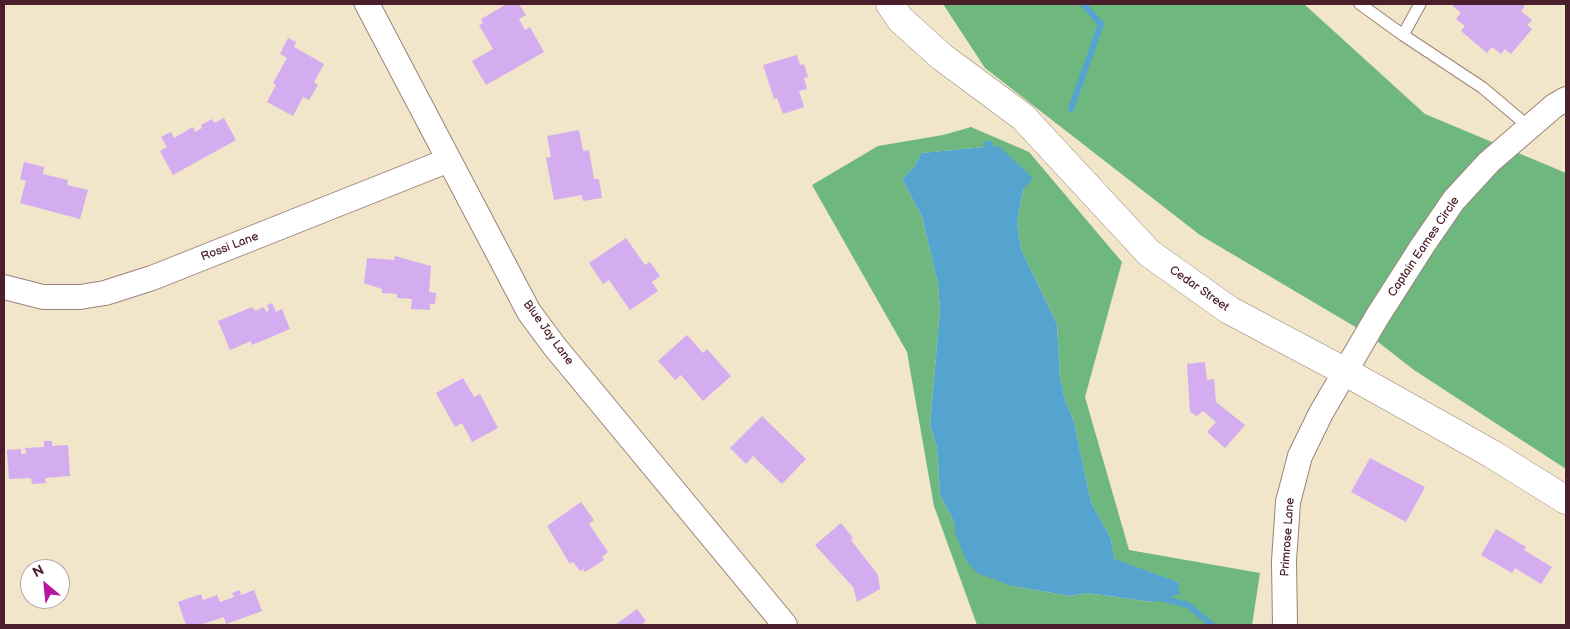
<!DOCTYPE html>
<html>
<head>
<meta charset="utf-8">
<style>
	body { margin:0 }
	#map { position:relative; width:1570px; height:629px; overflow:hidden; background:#f1e5ca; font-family:"Balsamiq Sans",sans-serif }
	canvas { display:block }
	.frame { position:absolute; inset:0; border:5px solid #4a1f2b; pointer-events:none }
	.north { position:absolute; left:20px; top:559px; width:50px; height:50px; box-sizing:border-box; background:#fff; border:1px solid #b7a5aa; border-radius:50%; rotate:332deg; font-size:14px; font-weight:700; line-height:20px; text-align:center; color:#4a1f2b }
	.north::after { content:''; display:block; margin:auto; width:18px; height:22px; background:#b5179e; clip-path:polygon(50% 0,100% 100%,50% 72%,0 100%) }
</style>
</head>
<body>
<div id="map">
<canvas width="1570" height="629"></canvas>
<div class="frame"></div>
<div class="north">N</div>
</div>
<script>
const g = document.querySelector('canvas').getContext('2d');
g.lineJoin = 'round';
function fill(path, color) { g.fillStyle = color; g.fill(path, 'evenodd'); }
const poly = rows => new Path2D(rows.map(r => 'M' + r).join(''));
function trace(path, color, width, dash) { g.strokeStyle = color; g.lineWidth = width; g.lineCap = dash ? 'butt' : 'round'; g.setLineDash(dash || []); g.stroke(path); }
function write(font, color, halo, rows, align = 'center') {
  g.font = font + ' "Balsamiq Sans",sans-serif'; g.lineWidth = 4; g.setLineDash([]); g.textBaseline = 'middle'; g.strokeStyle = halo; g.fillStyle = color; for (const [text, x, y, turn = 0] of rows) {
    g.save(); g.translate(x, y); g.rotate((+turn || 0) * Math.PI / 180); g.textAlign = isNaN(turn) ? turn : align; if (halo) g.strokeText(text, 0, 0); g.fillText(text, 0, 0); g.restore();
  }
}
fill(poly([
	[943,4,1304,4,1425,114,1566,173,1566,469,1414,370,1369,335,1200,235,985,68],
	[971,127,1029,152,1122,262,1085,397,1129,550,1260,573,1252,625,977,625,934,506,907,352,812,185,878,146,943,135],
	[984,147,1032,178,1023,190,1017,223,1021,249,1057,324,1060,378,1066,403,1073,418,1091,502,1111,539,1114,560,1178,582,1153,602,1087,593,1070,596,1012,586,955,533,955,524,940,495,937,448,930,425,940,310,938,283,922,217,902,179,915,166,921,153]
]), '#6eb77e');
fill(poly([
	[992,141,993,146,999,146,1033,178,1023,190,1017,223,1021,249,1057,324,1060,378,1066,403,1073,418,1091,502,1111,539,1114,559,1178,582,1180,594,1153,602,1087,593,1070,596,1012,586,977,573,967,562,955,533,955,524,940,495,937,448,930,425,940,310,938,283,922,217,902,179,915,166,921,153,984,147,983,142]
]), '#55a4cf');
trace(poly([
	[1071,109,1101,24,1083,4],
	[1157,597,1188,605,1212,625]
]), '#55a4cf', 6);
fill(poly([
	[507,4,519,4,526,15,519,19,525,30,530,27,544,52,486,85,472,61,493,49,479,25,483,23,481,19],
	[1455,4,1523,4,1525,6,1521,11,1532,20,1527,25,1532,29,1511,54,1505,49,1501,54,1492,47,1487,53,1461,31,1465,26,1456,19,1461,13,1453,6],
	[288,38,296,42,294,47,324,64,314,82,318,85,309,100,303,97,293,116,267,102,276,85,273,83,287,58,280,54],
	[797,55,800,65,804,64,808,77,804,78,807,89,799,91,804,107,783,114,777,98,774,99,763,65],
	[224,118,236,140,173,175,160,151,167,147,161,137,171,132,174,138,193,127,195,132,202,128,201,125,212,119,214,123],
	[579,130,583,151,589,150,594,179,599,179,602,198,583,201,582,195,554,200,546,158,551,157,547,136],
	[24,162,44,167,43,174,68,180,67,185,88,190,80,219,20,203,26,181,20,179],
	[626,238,645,265,650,262,660,276,652,282,658,291,630,310,609,280,603,284,589,263],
	[395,256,431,266,429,292,436,293,435,304,430,304,430,310,411,309,412,299,397,298,397,294,382,293,382,289,364,283,367,258,394,260],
	[272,303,276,312,282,309,290,329,252,345,251,341,230,350,218,321,252,307,255,311,264,307,266,312,269,310,267,305],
	[687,335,703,353,707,349,731,376,703,401,681,375,675,380,658,361],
	[1205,362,1207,380,1214,379,1216,402,1245,425,1225,448,1207,432,1216,422,1203,411,1197,416,1190,412,1187,364],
	[463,378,474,397,480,394,498,428,472,442,462,423,455,427,436,393],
	[762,416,806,459,782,484,753,456,746,464,730,448],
	[44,441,52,441,52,446,68,445,70,476,45,478,46,483,32,484,31,478,9,479,7,450,21,449,21,454,26,454,25,448,44,447],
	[1370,458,1425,487,1406,522,1351,492],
	[581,502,594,520,589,524,608,552,602,557,604,560,585,572,583,569,580,571,573,562,570,564,547,526],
	[841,523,853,538,851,540,878,575,880,589,857,602,853,587,815,545],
	[1496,529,1526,547,1524,550,1552,567,1541,584,1515,568,1512,573,1481,555],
	[240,590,241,595,254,590,262,611,226,624,224,617,200,625,186,625,178,602,201,594,203,600,217,595,220,602,234,597,232,593],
	[637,609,646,621,643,623,644,625,615,625]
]), '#d3adef');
const lane = poly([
	[1360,4,1403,35,1420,4],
	[1403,35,1483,88,1529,127]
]);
const street = poly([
	[367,4,529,312,555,347,785,625],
	[4,287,43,297,80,297,105,293,152,278,449,160],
	[1285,625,1284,561,1288,502,1300,456,1321,413,1377,317,1423,245,1454,200,1489,162,1554,106,1566,99]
]);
const secondary = poly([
	[890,4,900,19,942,57,1023,117,1149,253,1229,310,1344,371,1492,454,1566,500]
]);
trace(lane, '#9e827a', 13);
trace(street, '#9e827a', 26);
trace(secondary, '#9e827a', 29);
trace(lane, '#fff', 11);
trace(street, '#fff', 24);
trace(secondary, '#fff', 28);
write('12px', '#4a1f2b', '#fff', [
	["Rossi Lane",230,247,-21],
	["Captain Eames Circle",1424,247,-56],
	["Cedar Street",1199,289,35],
	["Blue Jay Lane",548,333,54],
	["Primrose Lane",1288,537,-86]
]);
</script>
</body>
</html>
